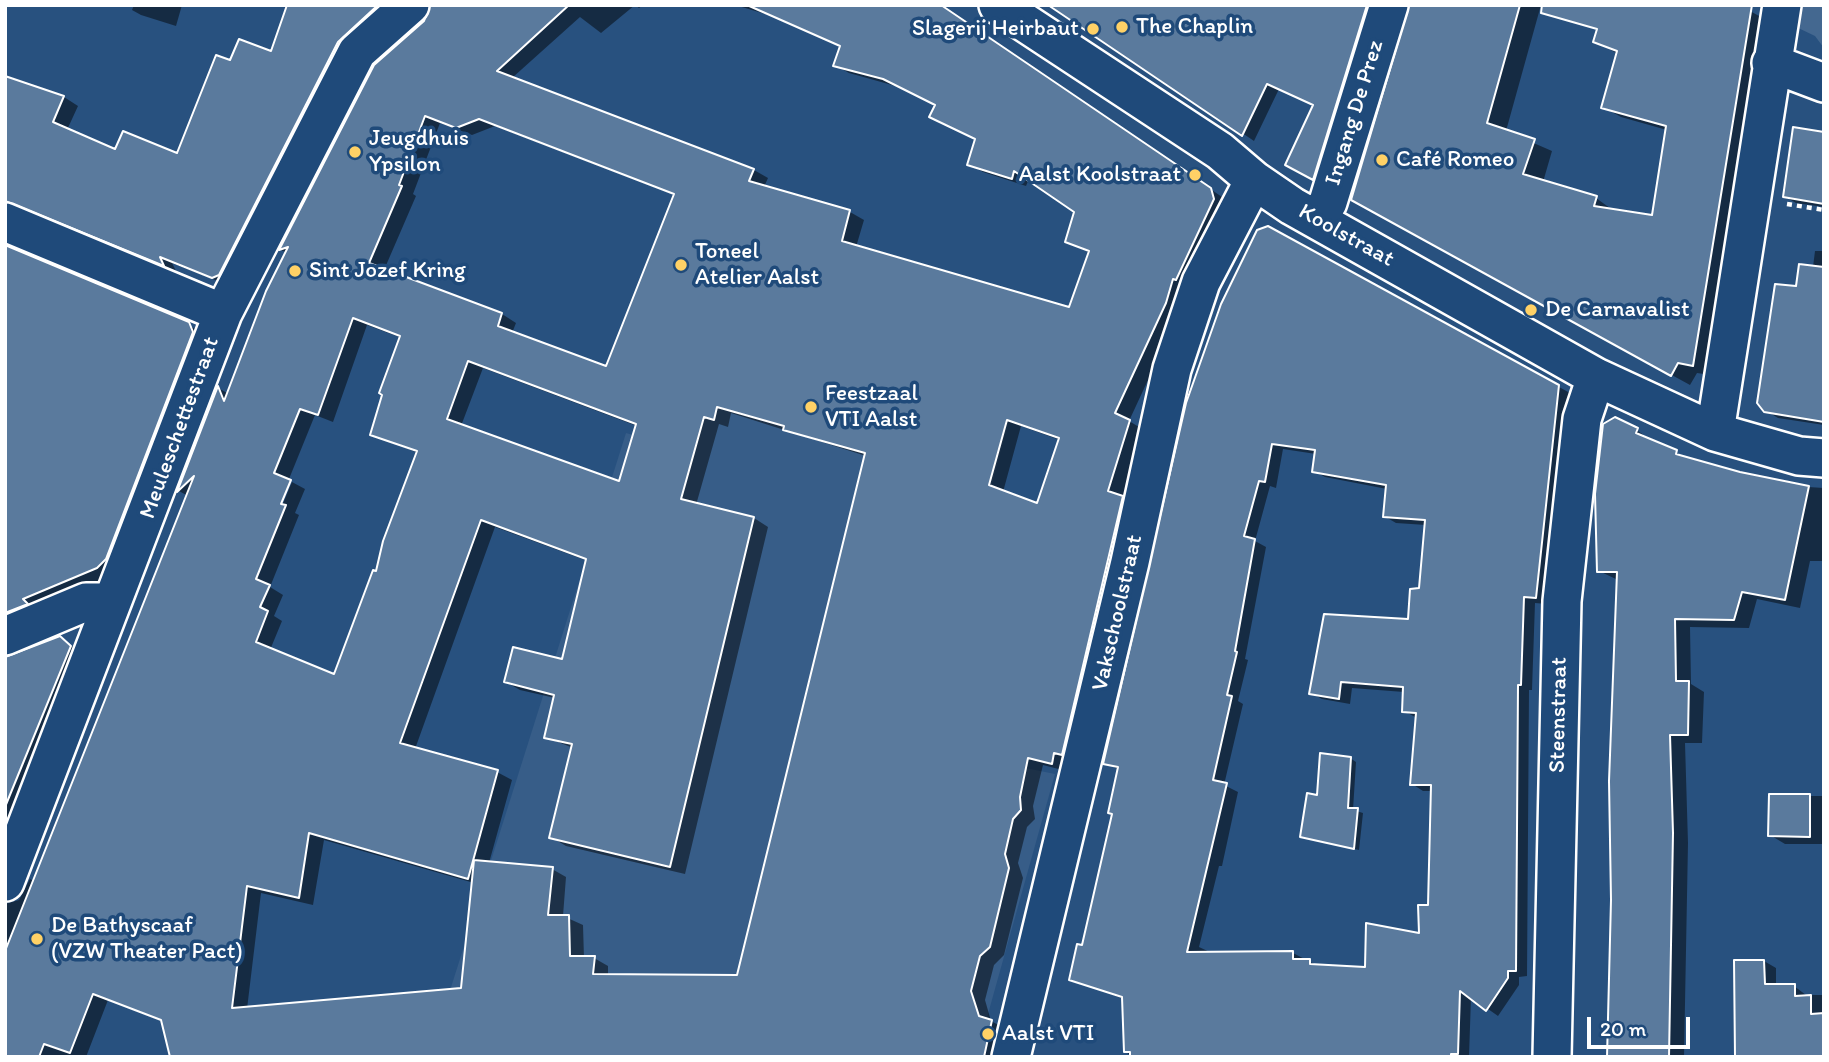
<!DOCTYPE html>
<html>
<head>
<meta charset="utf-8">
<style>
	body { margin:0 }
	#map { position:relative; width:1829px; height:1062px; overflow:hidden; background:#28517f; font-family:Itim,sans-serif }
	canvas { display:block }
	.frame { position:absolute; inset:0; border:7px solid #fff; pointer-events:none }
	.scale { position:absolute; left:1587px; top:1017px; width:103px; height:32px; box-sizing:border-box; border:4px solid #fff; border-top:0; padding-left:9px; font-size:21px; line-height:24px; white-space:nowrap; color:#fff; -webkit-text-stroke:5px #1f4a7a; paint-order:stroke }
</style>
</head>
<body>
<div id="map">
<canvas width="1829" height="1062"></canvas>
<div class="frame"></div>
<div class="scale">20 m</div>
</div>
<script>
const g = document.querySelector('canvas').getContext('2d');
g.lineJoin = 'round';
function fill(path, color) { g.fillStyle = color; g.fill(path, 'evenodd'); }
const poly = rows => new Path2D(rows.map(r => 'M' + r).join(''));
function trace(path, color, width, dash) { g.strokeStyle = color; g.lineWidth = width; g.lineCap = dash ? 'butt' : 'round'; g.setLineDash(dash || []); g.stroke(path); }
function write(font, color, halo, rows, align = 'center') {
  g.font = font + ' Itim,sans-serif'; g.lineWidth = 7; g.setLineDash([]); g.textBaseline = 'middle'; g.strokeStyle = halo; g.fillStyle = color; for (const [text, x, y, turn = 0] of rows) {
    g.save(); g.translate(x, y); g.rotate((+turn || 0) * Math.PI / 180); g.textAlign = isNaN(turn) ? turn : align; if (halo) g.strokeText(text, 0, 0); g.fillText(text, 0, 0); g.restore();
  }
}
fill(poly([
	[737,210,1041,299,922,747,1055,774,976,1057,429,1057,626,433,658,442]
]), '#375d88');
fill(poly([
	[1798,5,1824,5,1824,48,1815,36,1792,25]
]), '#446890');
fill(poly([
	[134,5,182,5,176,26,141,15,132,10],
	[289,5,402,5,228,285,172,263,176,271,29,210,18,208,5,215,5,84,11,80,64,97,78,106,67,130,116,151,178,156,231,62,272,53],
	[432,5,643,5,639,8,635,5,601,33,580,17,512,78,754,170,768,178,764,187,850,212,864,220,856,247,1070,309,1090,253,1067,241,1076,211,1029,179,1026,186,983,172,969,164,976,139,937,105,899,87,849,73,835,65,841,47,779,18,735,5,940,5,1225,199,1180,311,1129,421,1144,430,1123,498,1136,506,1066,771,1043,765,1033,806,1035,819,1027,827,1018,863,1023,878,1004,955,994,965,985,1000,991,1021,1006,1029,998,1057,170,1057,213,1041,108,1000,86,1057,5,1057,5,904,19,900,30,879,34,881,188,496,179,491,218,388,229,394,287,253,281,250,375,66,431,13],
	[440,123,472,135,495,126,675,195,607,368,512,333,516,323,502,314,384,270,416,196,413,194],
	[367,325,402,338,372,434,418,453,377,574,335,676,270,650,282,621,274,616,283,595,270,587,299,515,295,513,305,489,292,482,279,513,276,511,315,415,333,422],
	[483,368,637,426,620,484,461,426],
	[731,413,866,456,738,977,608,976,608,966,594,958,584,958,583,925,563,916,566,877,552,869,489,863,512,780,497,772,415,749,495,527,588,561,564,662,506,682,520,690,555,698,546,737,573,748,551,837,566,846,685,874,768,527,754,518,696,505,719,424,728,427],
	[1021,426,1060,440,1038,505,1003,492],
	[324,840,474,883,463,990,247,1009,261,893,313,905],
	[1053,5,1363,18,1374,24,1325,185,1287,164,1314,105,1279,89,1254,141],
	[1421,5,1541,5,1506,131,1552,151,1543,182,1596,198,1614,211,1654,217,1667,130,1621,117,1603,107,1618,54,1595,41,1739,5,1770,22,1711,375,1697,373,1690,385,1371,210],
	[1824,133,1824,207,1796,203,1784,196],
	[1268,228,1570,393,1547,604,1535,603,1532,690,1529,690,1527,976,1519,977,1519,985,1498,1016,1471,997,1469,1057,1132,1057,1125,1051,1124,999,1071,979,1083,947,1114,815,1120,770,1105,763],
	[1283,449,1316,454,1314,471,1325,477,1387,489,1384,516,1396,523,1426,525,1421,590,1410,621,1311,693,1322,699,1350,704,1352,688,1404,692,1404,711,1417,718,1412,784,1423,791,1433,791,1430,906,1420,935,1367,969,1320,967,1293,953,1214,954,1199,947,1219,866,1222,866,1238,792,1224,785,1243,704,1238,701,1248,660,1245,659,1266,547,1255,541,1270,486,1276,488],
	[5,247,203,332,112,575,35,607,5,629],
	[1815,251,1824,251,1824,425,1778,418,1765,410,1798,288,1813,267],
	[1637,430,1651,441,1693,461,1793,486,1824,488,1824,561,1810,561,1800,608,1757,599,1749,628,1690,627,1691,684,1704,692,1702,743,1685,743,1688,843,1684,1057,1608,1057,1618,580,1599,571],
	[60,637,85,656,5,855,5,658],
	[1350,758,1356,762,1353,810,1363,813,1359,850,1302,836,1319,797],
	[1770,796,1824,796,1824,844,1785,844,1770,835],
	[1764,961,1776,968,1776,986,1794,986,1806,995,1824,995,1824,1057,1737,1057]
]), '#0007');
const building = poly([
	[287,5,378,5,338,42,219,275,212,278,160,257,164,266,5,201,5,76,64,96,53,122,115,149,123,131,177,153,216,55,230,60,239,39,271,51,287,5],
	[430,5,569,5,497,71,754,169,749,181,850,210,842,241,1069,307,1089,251,1065,242,1074,212,1014,171,1012,179,967,165,975,139,929,117,935,105,883,79,833,66,840,46,747,5,941,5,1211,188,1214,199,1176,280,1173,279,1166,303,1115,413,1130,420,1108,491,1123,496,1062,755,1054,753,1052,764,1028,758,1020,797,1021,810,1013,819,1005,854,1009,868,990,947,980,956,971,991,979,1016,992,1020,984,1057,170,1057,161,1020,93,994,70,1053,44,1044,39,1057,5,1057,5,951,194,476,177,492,218,386,224,401,266,291,288,247,279,250,374,65,424,21,430,5],
	[425,116,456,128,479,119,674,194,606,366,498,326,502,313,369,263,402,186,399,185,425,116],
	[353,318,400,336,379,393,382,395,370,435,417,451,383,541,376,571,373,570,334,674,256,642,268,611,260,607,270,585,256,579,286,505,281,504,291,480,274,473,300,409,318,415,353,318],
	[468,361,636,424,619,481,447,419,468,361],
	[717,407,784,426,783,430,865,453,737,975,593,974,595,956,570,956,569,915,548,915,553,867,474,860,461,988,232,1008,247,886,299,898,309,833,468,879,498,770,400,743,481,520,586,559,562,659,513,647,504,682,554,695,544,738,572,744,549,838,670,867,754,517,681,499,704,417,714,420,717,407],
	[1007,420,1059,438,1037,503,989,485,1007,420],
	[1048,5,1367,5,1313,180,1285,165,1313,105,1267,84,1242,136,1048,5],
	[1409,5,1520,5,1487,123,1535,139,1523,174,1597,196,1594,206,1652,215,1666,126,1601,108,1617,51,1593,42,1597,29,1541,13,1542,5,1752,5,1693,366,1678,363,1671,376,1351,200,1409,5],
	[1793,127,1824,132,1824,204,1783,197,1793,127],
	[1268,226,1559,385,1536,598,1524,597,1521,685,1518,685,1516,971,1508,971,1508,978,1486,1011,1460,991,1458,1054,1451,1054,1451,1057,1130,1057,1130,1052,1124,1052,1122,997,1069,980,1077,944,1082,945,1112,814,1108,813,1118,767,1103,764,1186,403,1221,304,1257,230,1268,226],
	[1272,444,1315,450,1312,472,1386,485,1383,517,1425,520,1419,588,1410,589,1408,619,1324,614,1309,694,1339,699,1341,682,1403,687,1402,712,1416,713,1410,785,1431,785,1428,905,1418,905,1419,933,1366,923,1365,967,1310,964,1310,959,1293,959,1293,951,1187,952,1227,783,1213,780,1232,696,1227,695,1237,652,1235,651,1255,539,1244,536,1259,481,1265,482,1272,444],
	[5,245,189,322,193,332,106,559,97,568,23,599,28,604,5,613,5,245],
	[1799,264,1824,267,1824,422,1764,412,1757,403,1775,284,1796,286,1799,264],
	[1615,417,1638,428,1636,433,1677,450,1676,454,1740,472,1809,486,1785,600,1742,592,1734,620,1675,619,1676,681,1689,681,1688,735,1670,735,1673,833,1669,1057,1607,1057,1611,900,1609,781,1617,572,1597,572,1595,494,1603,424,1615,417],
	[60,636,71,646,5,807,5,657,60,636],
	[1320,753,1351,757,1348,808,1358,808,1354,849,1300,837,1307,793,1317,795,1320,753],
	[1769,794,1810,794,1810,837,1768,836,1769,794],
	[1734,960,1764,960,1765,984,1795,984,1795,996,1811,995,1811,1014,1824,1013,1824,1057,1735,1057,1734,960]
]);
fill(building, '#5a7a9d');
trace(building, '#fff', 2);
const minor = poly([
	[998,5,1220,151,1254,180,1292,206,1596,377,1715,432,1799,456,1824,458],
	[1771,63,1824,83],
	[1318,219,1328,202,1389,5],
	[5,222,223,313],
	[1715,432,1782,5],
	[5,636,86,602,110,602],
	[5,882,223,313,357,52,410,5],
	[1011,1057,1130,562,1172,369,1201,282,1254,180],
	[1552,1057,1562,601,1582,419,1596,377]
]);
trace(minor, '#fff', 42);
trace(poly([
	[1787,204,1824,210]
]), '#fff', 4.5, [5, 5]);
trace(minor, '#1f4a7a', 37);
for (const [x, y, r, color] of [
	[1122,27,7,"#ffd166"],
	[1093,29,7,"#ffd166"],
	[355,152,7,"#ffd166"],
	[1382,160,7,"#ffd166"],
	[1195,175,7,"#ffd166"],
	[681,265,7,"#ffd166"],
	[295,271,7,"#ffd166"],
	[1531,310,7,"#ffd166"],
	[811,407,7,"#ffd166"],
	[37,939,7,"#ffd166"],
	[988,1034,7,"#ffd166"]
]) { const dot = new Path2D(); dot.arc(x, y, r, 0, 2 * Math.PI); g.fillStyle = color; g.fill(dot); trace(dot, '#1f4a7a', 2.5); }
write('23px', '#fff', '#1f4a7a', [
	["The Chaplin",1136,27],
	["Slagerij Heirbaut",1079,29,"right"],
	["Jeugdhuis",369,139],
	["Ypsilon",369,165],
	["Café Romeo",1396,160],
	["Aalst Koolstraat",1181,175,"right"],
	["Toneel",695,252],
	["Atelier Aalst",695,278],
	["Sint Jozef Kring",309,271],
	["De Carnavalist",1545,310],
	["Feestzaal",825,394],
	["VTI Aalst",825,420],
	["De Bathyscaaf",51,926],
	["(VZW Theater Pact)",51,952],
	["Aalst VTI",1002,1034]
], 'left');
write('23px', '#fff', '#1f4a7a', [
	["Ingang De Prez",1355,113,-73],
	["Koolstraat",1346,236,29],
	["Meuleschettestraat",180,428,-70],
	["Vakschoolstraat",1118,613,-77],
	["Steenstraat",1559,715,-89]
]);
</script>
</body>
</html>
